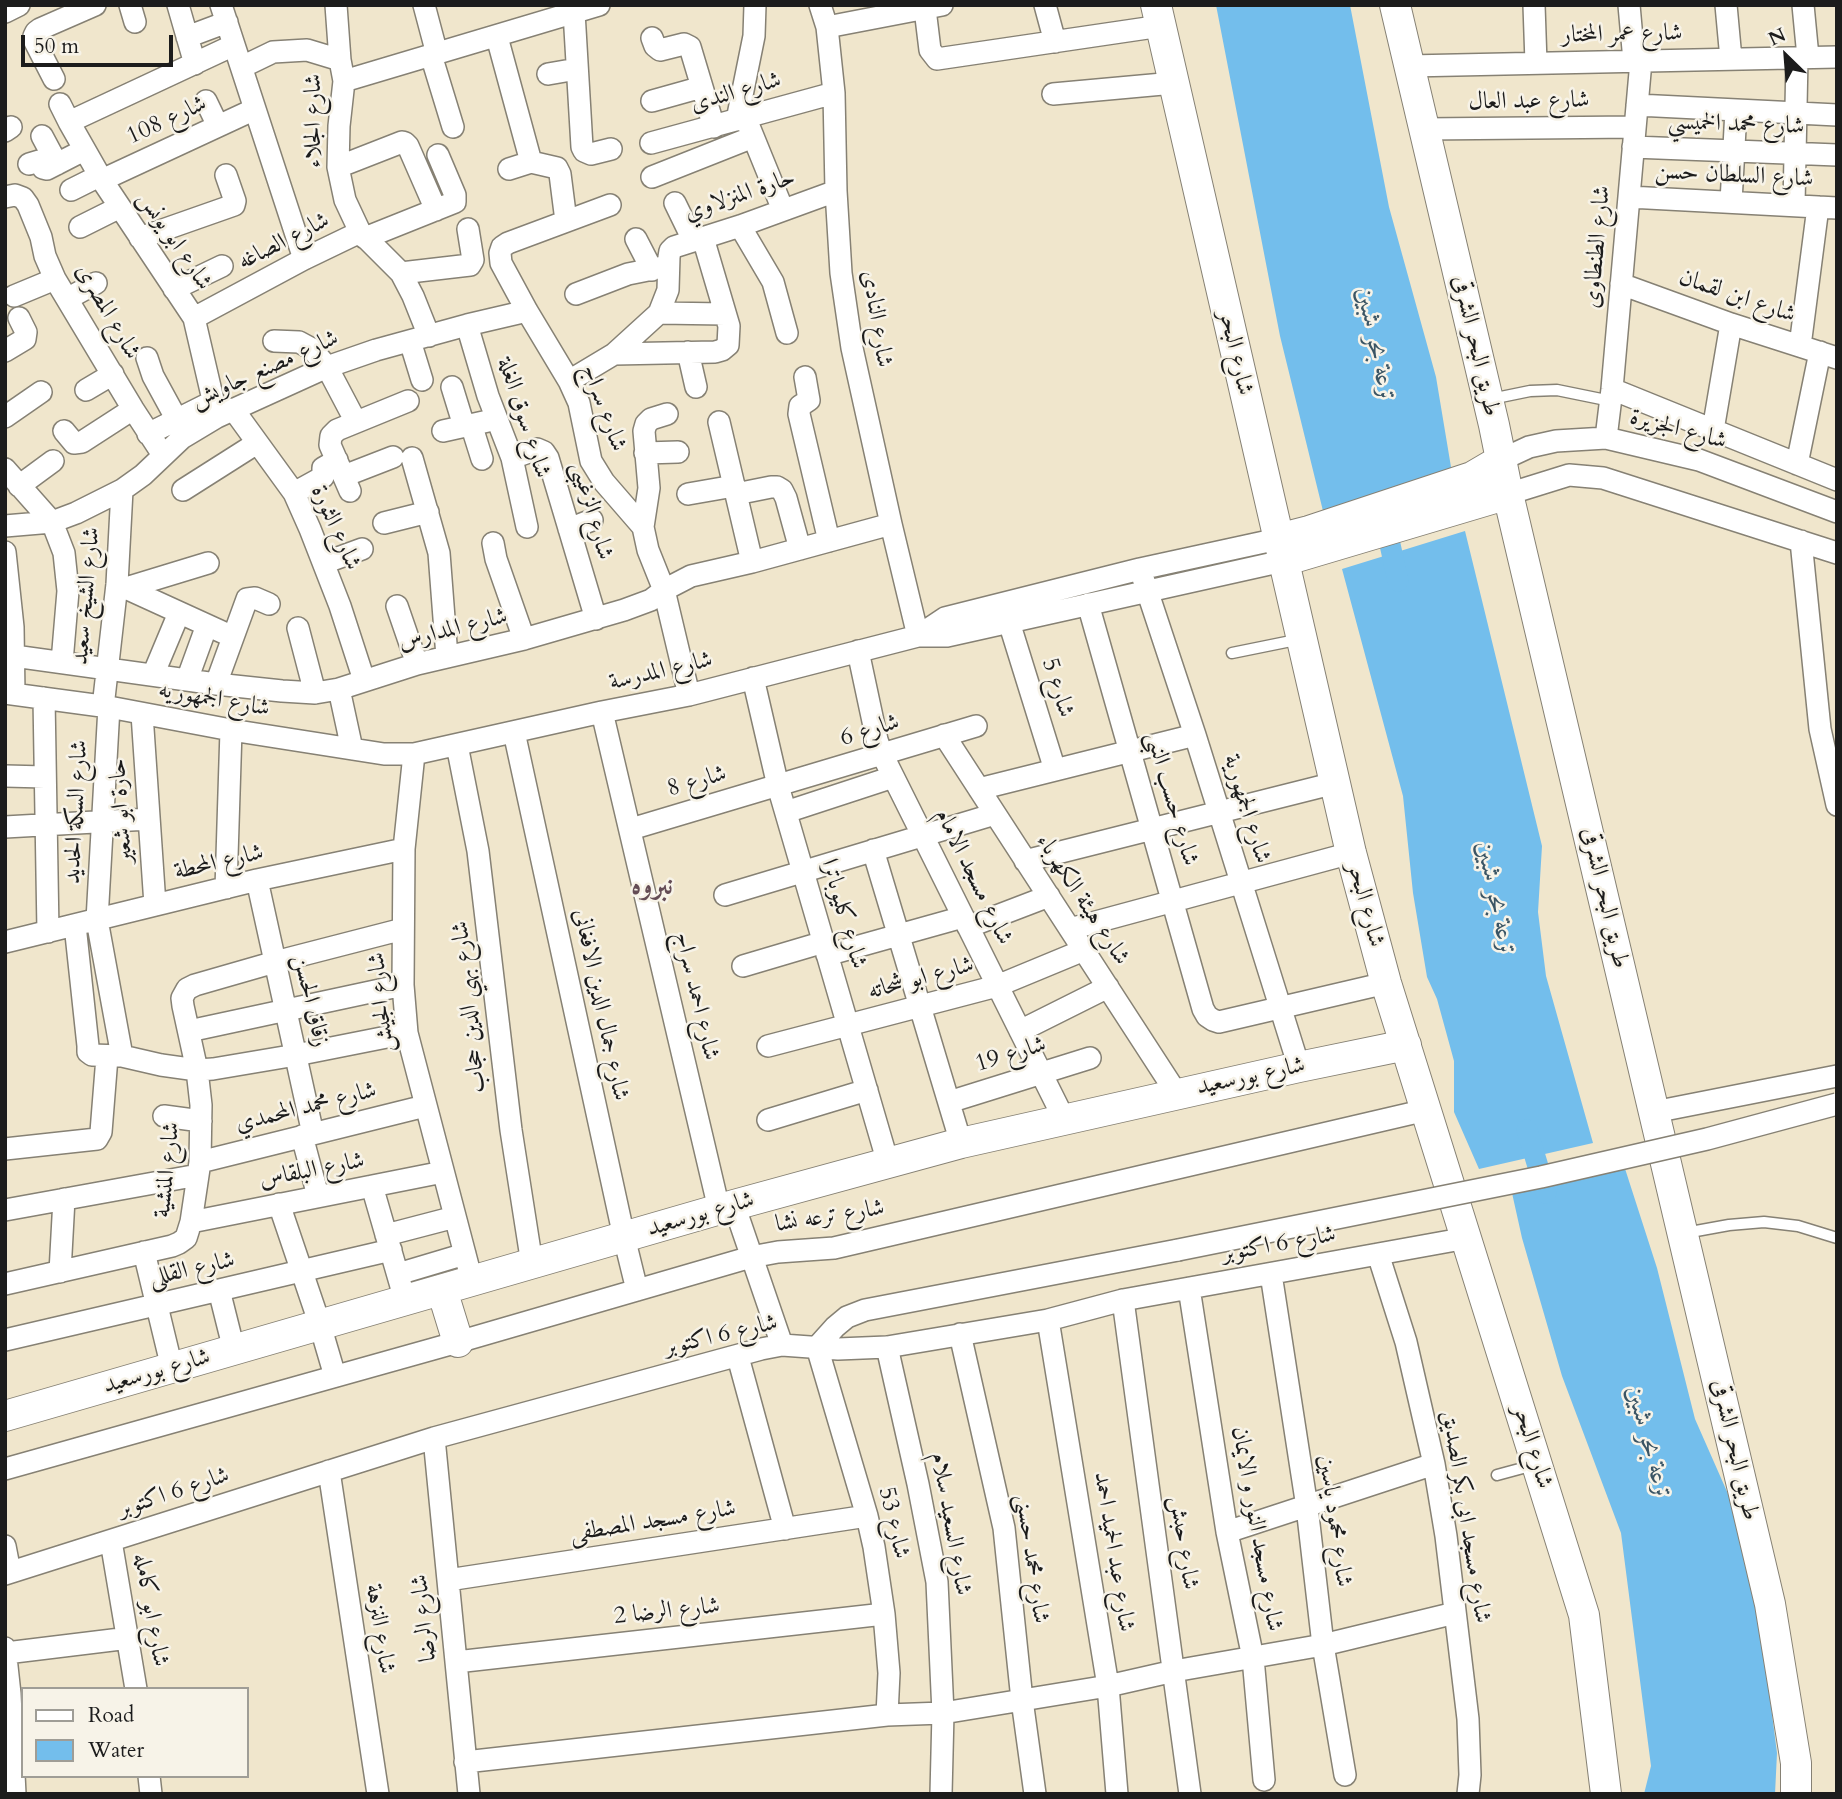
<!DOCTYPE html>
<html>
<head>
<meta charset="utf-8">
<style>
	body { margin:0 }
	#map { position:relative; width:1842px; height:1799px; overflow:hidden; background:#f0e6cc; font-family:Cardo,serif }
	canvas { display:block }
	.frame { position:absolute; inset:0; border:7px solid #1c1c1c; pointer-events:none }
	.legend { position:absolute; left:21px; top:1687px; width:228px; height:91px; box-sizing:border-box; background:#f7f3e8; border:2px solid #9f9d96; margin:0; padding:9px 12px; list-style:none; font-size:21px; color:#1c1c1c }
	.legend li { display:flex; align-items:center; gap:14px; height:35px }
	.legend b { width:35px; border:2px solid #9f9d96 }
	.north { position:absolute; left:1751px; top:21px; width:70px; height:70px; -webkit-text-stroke:5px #f7f3e8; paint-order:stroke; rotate:335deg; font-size:19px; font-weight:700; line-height:28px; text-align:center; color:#1c1c1c }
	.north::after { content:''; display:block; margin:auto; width:24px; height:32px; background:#1c1c1c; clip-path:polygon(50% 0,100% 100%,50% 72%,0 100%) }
	.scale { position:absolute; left:21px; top:35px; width:152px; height:32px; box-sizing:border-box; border:4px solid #1c1c1c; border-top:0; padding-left:9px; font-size:21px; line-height:24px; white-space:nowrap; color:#1c1c1c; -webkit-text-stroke:5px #f7f3e8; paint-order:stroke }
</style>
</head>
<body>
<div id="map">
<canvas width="1842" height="1799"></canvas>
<div class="frame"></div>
<ul class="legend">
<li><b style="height:9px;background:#fff"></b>Road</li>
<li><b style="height:19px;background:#73beec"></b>Water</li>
</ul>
<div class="north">N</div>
<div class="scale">50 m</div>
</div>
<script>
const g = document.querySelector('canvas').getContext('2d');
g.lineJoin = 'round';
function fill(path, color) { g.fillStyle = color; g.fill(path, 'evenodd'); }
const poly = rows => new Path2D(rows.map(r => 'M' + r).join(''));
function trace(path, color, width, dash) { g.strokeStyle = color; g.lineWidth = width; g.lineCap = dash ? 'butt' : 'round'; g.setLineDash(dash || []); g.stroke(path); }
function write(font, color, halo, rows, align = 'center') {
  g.font = font + ' Cardo,Amiri,serif'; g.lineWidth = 5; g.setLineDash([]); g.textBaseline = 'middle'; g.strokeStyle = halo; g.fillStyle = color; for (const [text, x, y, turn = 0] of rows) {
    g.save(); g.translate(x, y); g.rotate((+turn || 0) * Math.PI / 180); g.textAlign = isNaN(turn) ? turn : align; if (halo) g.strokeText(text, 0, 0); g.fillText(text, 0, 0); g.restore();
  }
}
fill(poly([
	[1216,5,1350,5,1389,207,1436,377,1453,479,1323,511,1280,336],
	[1465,531,1542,846,1538,912,1546,976,1593,1143,1479,1169,1454,1112,1454,1061,1437,999,1427,977,1413,893,1403,796,1342,569],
	[1619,1150,1657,1268,1695,1419,1732,1503,1757,1598,1777,1753,1775,1794,1644,1794,1651,1766,1621,1533,1562,1376,1522,1238,1508,1175]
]), '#73beec');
trace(poly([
	[1384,517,1398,581],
	[1527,1130,1546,1193]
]), '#73beec', 21);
const lane = poly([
	[1491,399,1530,391,1557,390,1611,401],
	[1232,653,1301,639],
	[1685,1233,1729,1225,1764,1222,1798,1226,1837,1238],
	[1497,1475,1534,1465]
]);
const street = poly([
	[130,5,135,22],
	[178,5,195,64],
	[221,5,304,259],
	[336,5,340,60,344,81,339,126,338,167,345,200,360,232,401,273,413,296,429,336],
	[424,5,437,54],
	[820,5,827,27,834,93,836,191,841,273,852,348,891,524,918,636],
	[1045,5,1055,42],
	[1534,5,1536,63],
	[1629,5,1634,61],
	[1726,5,1731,59],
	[1803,5,1808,57],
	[925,9,930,50,937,59,1161,26],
	[5,12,19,5],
	[574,12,582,147,584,151,591,154,611,149],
	[827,27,942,5],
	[187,37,227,22],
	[497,37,531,162,557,168,560,174,566,221],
	[652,38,655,46,660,50,684,44,690,47,714,127],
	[431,55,453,127],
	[1409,66,1837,57],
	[242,67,273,52,307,50,340,60],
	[548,74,577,69],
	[54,79,35,42,34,36,36,32,40,29,95,5],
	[344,81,599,5],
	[1053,94,1174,83],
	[206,101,218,126],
	[652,101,702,87],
	[60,104,69,122,102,180,194,318,217,417],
	[1637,105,1837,115],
	[737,120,754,36,755,5],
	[69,122,234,45],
	[748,124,783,210],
	[1424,129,1635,127],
	[5,131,11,127],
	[42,136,57,164],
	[651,143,834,93],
	[1633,147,1837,155],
	[29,164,39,161,43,168,47,169,84,150],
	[338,167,402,142,405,143,408,146,436,210],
	[509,169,531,162],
	[652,177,753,137],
	[102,180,255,109],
	[71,190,99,176],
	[5,197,15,195,23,198,28,205,41,237,45,256,55,279,133,409,163,455],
	[1629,197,1837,208],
	[1731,202,1736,110],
	[675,203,693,240],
	[610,205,508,243,502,247,500,253,501,263,527,311,569,381,579,403,591,461,604,482,643,527,648,550,664,590,689,695],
	[1794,205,1797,58],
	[740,226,773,282,787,333],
	[80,227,120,207],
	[140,238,234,205,235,201,226,175],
	[365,238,455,202,455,195,438,155],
	[636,239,652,270],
	[401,273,470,265,473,260,468,229],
	[1621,284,1731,324,1837,358],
	[174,289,222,266],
	[576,294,628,274,668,266],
	[14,296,55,279],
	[67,299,96,283],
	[659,313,725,314],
	[194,318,304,259,360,232],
	[467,325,488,396,512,458,527,527],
	[274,341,299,342,312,349,327,367,356,422],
	[410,341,422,380],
	[1800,346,1818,207],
	[5,351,25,339,26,332,19,318],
	[688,352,696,387],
	[614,354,715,352,722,350,728,345,729,326,703,238],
	[147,358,153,376,177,420],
	[805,377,809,400,800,406,799,414,829,541],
	[569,381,614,354,659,313,668,290,669,257,670,251,674,247,740,226,836,191],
	[452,387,464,426],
	[1612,389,1837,480],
	[86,390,113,374],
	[233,409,294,493,310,529,340,606,364,680],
	[5,417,41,392],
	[719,422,752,562],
	[471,424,482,459],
	[1713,430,1731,324],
	[64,431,74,443,82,442,133,409],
	[443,431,497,419],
	[148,434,212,402],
	[1606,438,1612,389,1641,61],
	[645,453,678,452],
	[412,458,439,553,447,657],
	[512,458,537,449,544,452,548,458,596,619],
	[1501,460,1529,447,1556,441,1606,438,1699,460,1837,512],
	[1797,464,1820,352],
	[5,469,52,522,64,553,68,591,62,662],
	[344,476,393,457],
	[19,486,53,461],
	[183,490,257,443],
	[350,491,330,445,331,436,337,430,408,401],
	[294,493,323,477,323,468,337,460],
	[688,494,734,486],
	[736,494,771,487,777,487,782,490,786,498,800,549],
	[1508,494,1569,475,1603,478,1837,553],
	[384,523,428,512],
	[5,526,52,522,76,513,122,490,143,475,182,438,217,417,327,367,376,350,467,325,527,311],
	[643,527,649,488,644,431,646,424,651,419,667,414],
	[569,529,592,520],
	[1801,541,1820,729,1837,805],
	[493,543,496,559,524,639],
	[5,552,13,627,14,694],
	[324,563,362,549],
	[1140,569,1195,735,1299,1067],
	[117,584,233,637],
	[126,588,208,563],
	[1088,604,1203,1009,1207,1016,1213,1020,1219,1022,1386,983],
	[397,606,417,664],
	[1009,622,1055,770],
	[298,628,315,693],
	[918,636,945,618,1140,569,1278,539],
	[858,651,877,740,882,754,1064,1119],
	[14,656,216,684,282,691,315,693,339,689,417,664,524,639,624,610,651,600,664,590,691,576,752,562,891,524],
	[153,675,179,613],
	[753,678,778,786,888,1163],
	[187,680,207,625],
	[216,684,247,599,255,598,269,604],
	[339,689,352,749],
	[5,693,109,707,231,730,384,754,414,754,602,712,689,695,918,636,947,636,1283,561],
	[44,698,48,932],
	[103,707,117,584,122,490],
	[109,707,97,920,122,1056],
	[602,712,719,1209],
	[142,714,155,905],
	[514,732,624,1237,637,1290],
	[944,735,1177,1094],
	[457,745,478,851,511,1130,532,1264],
	[414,754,404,849,403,985,407,1033,472,1281],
	[5,776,45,777],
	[979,789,1195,735],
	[786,812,893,777],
	[5,827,149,819],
	[631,829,976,726],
	[873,850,961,1143],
	[1025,861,1335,783],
	[257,880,313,1134],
	[226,888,231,730],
	[725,895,995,814],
	[75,925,88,1046,88,1052,92,1055,122,1056,161,1065,197,1070,213,1069,296,1055,407,1033],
	[968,927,1049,896],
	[1070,929,1351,853],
	[5,942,257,880,404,849],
	[827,955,963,917],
	[743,966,824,942],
	[189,1031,403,985],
	[1020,1031,1108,987],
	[768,1046,997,986,1084,950],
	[949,1102,1090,1058],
	[1654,1112,1837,1076],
	[164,1116,201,1121],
	[768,1120,867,1090],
	[302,1136,318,1196],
	[5,1149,97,1139,101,1132,107,1057],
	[200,1162,425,1106],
	[372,1186,405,1300],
	[279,1204,320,1325,335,1376],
	[734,1205,782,1345],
	[5,1210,198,1175],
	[191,1222,443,1172],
	[386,1235,455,1217],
	[144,1252,172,1368],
	[1378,1254,1406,1342,1434,1464,1446,1536,1468,1719,1470,1775,1468,1794],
	[60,1272,64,1199],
	[398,1274,465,1254],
	[1271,1274,1307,1507,1323,1645,1345,1775],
	[5,1284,172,1246,179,1243,186,1238,191,1222,200,1162,201,1105,197,1070,183,1006,182,998,187,989,195,985,275,962,403,929],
	[1189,1288,1227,1532,1253,1658,1264,1780],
	[219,1290,234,1350],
	[1123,1300,1190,1794],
	[1048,1320,1108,1686,1117,1794],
	[960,1334,1004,1528,1022,1700,1035,1794],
	[5,1340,391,1250],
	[887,1347,918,1484,937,1582,943,1713,941,1794],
	[738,1357,785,1529],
	[434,1438,469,1794],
	[5,1469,458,1342,751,1257,778,1252,834,1248,1426,1110],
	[329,1471,378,1794],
	[1227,1532,1434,1464],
	[111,1541,136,1689],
	[5,1546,10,1572],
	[5,1574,434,1438,761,1349,782,1345,838,1349,887,1347,1048,1320,1123,1300,1467,1238],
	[448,1580,867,1516],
	[5,1648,10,1694,15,1794],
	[6,1653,129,1638],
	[456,1662,884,1614],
	[887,1715,889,1673,884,1614,874,1547,867,1516,817,1347,835,1327,847,1317,865,1310,1178,1250],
	[465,1762,887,1715,943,1713,1108,1686,1174,1671,1323,1645,1455,1613],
	[149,1776,151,1794]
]);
const secondary = poly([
	[1156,5,1351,853,1386,983,1584,1615,1606,1794],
	[1395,5,1494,425,1508,494,1770,1604,1796,1763,1796,1794],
	[1278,539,1309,531,1472,477,1501,460],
	[1283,561,1508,494],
	[442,1290,458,1342],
	[5,1416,734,1205,961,1143,1299,1067,1406,1045]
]);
trace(lane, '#868174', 13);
trace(street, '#868174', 24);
trace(secondary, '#868174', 32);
trace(lane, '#fff', 10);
trace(street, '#fff', 21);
trace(secondary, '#fff', 30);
const streetBridge = poly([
	[1178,1250,1541,1177,1707,1139,1837,1104]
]);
trace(streetBridge, '#868174', 24, []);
trace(streetBridge, '#fff', 21);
write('24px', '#1c1c1c', '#f7f3e8', [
	["شارع عمر المختار",1622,35,-1],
	["شارع الندى",736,93,-16],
	["شارع عبد العال",1529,102,-1],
	["شارع 108",167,121,-25],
	["شارع الجلاء",314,121,-90],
	["شارع محمد الخميسي",1736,125,2],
	["شارع السلطان حسن",1734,176,3],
	["حارة المنزلاوي",740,196,-19],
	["شارع ابو يونس",174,241,56],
	["شارع الصاغه",284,242,-27],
	["شارع الطنطاوى",1598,247,-85],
	["شارع ابن لقمان",1737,297,19],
	["شارع المصرى",107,312,60],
	["شارع النادى",876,319,81],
	["طريق البحر الشرقى",1475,346,77],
	["شارع البحر",1235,353,77],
	["شارع مصنع جاويش",265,370,-24],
	["شارع سراج",603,408,70],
	["شارع سوق الغلة",523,418,72],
	["شارع الجزيرة",1678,430,15],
	["شارع الزغيبى",591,511,74],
	["شارع الثورة",335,528,66],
	["شارع الشيخ سعيد",87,596,-85],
	["شارع المدارس",453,630,-14],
	["شارع المدرسة",661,672,-13],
	["شارع 5",1057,688,73],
	["شارع الجمهوريه",214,700,10],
	["شارع 6",870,731,-17],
	["شارع 8",697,782,-16],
	["شارع حسب النبى",1171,799,74],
	["شارع الجمهورية",1246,809,73],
	["حارة ابو شعير",122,811,-94],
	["شارع السكة الحديد",77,812,-87],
	["شارع المحطة",219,863,-13],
	["شارع مسجد الامام",973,877,64],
	["طريق البحر الشرقى",1604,898,77],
	["شارع هيئة الكهرباء",1082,900,57],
	["شارع البحر",1365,905,75],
	["شارع كليوباترا",843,914,74],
	["شارع ابو شحاته",921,979,-15],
	["شارع احمد سراج",696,996,77],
	["زقاق الحسن",310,1001,77],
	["شارع الجيش",382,1002,-95],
	["شارع جمال الدين الافغانى",600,1005,78],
	["شارع بهي الدين حجاب",470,1007,-96],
	["شارع 19",1011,1055,-17],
	["شارع بورسعيد",1251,1077,-12],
	["شارع محمد المحمدي",306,1108,-14],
	["شارع المنشية",168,1170,-84],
	["شارع البلقاس",312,1171,-11],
	["شارع بورسعيد",701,1215,-16],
	["شارع ترعه نشا",830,1217,-9],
	["شارع 6 اكتوبر",1279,1245,-10],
	["شارع القللى",192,1270,-13],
	["شارع 6 اكتوبر",721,1336,-13],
	["شارع بورسعيد",157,1372,-16],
	["شارع البحر",1532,1447,73],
	["طريق البحر الشرقى",1734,1450,77],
	["شارع 6 اكتوبر",174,1493,-18],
	["شارع مسجد ابى بكر الصديق",1465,1517,81],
	["شارع محمود ياسين",1334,1521,82],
	["شارع مسجد المصطفى",653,1522,-9],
	["شارع 53",893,1523,77],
	["شارع السعيد سلام",950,1524,80],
	["شارع مسجد النور و الايمان",1256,1529,80],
	["شارع حبش",1183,1543,82],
	["شارع عبد الحميد احمد",1113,1552,81],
	["شارع محمد حسنى",1031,1559,82],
	["شارع ابو كامله",150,1610,80],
	["شارع الرضا 2",667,1612,-6],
	["شارع الرضا",425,1618,-96],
	["شارع النزهة",379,1629,81]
]);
write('italic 26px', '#3a5565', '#f7f3e8', [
	["ترعة بحر شبين",1375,345,78],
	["ترعة بحر شبين",1495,899,78],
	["ترعة بحر شبين",1648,1443,75]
]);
write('bold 28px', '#644c55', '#f7f3e8', [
	["نبروه",652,888]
]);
</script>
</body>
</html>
